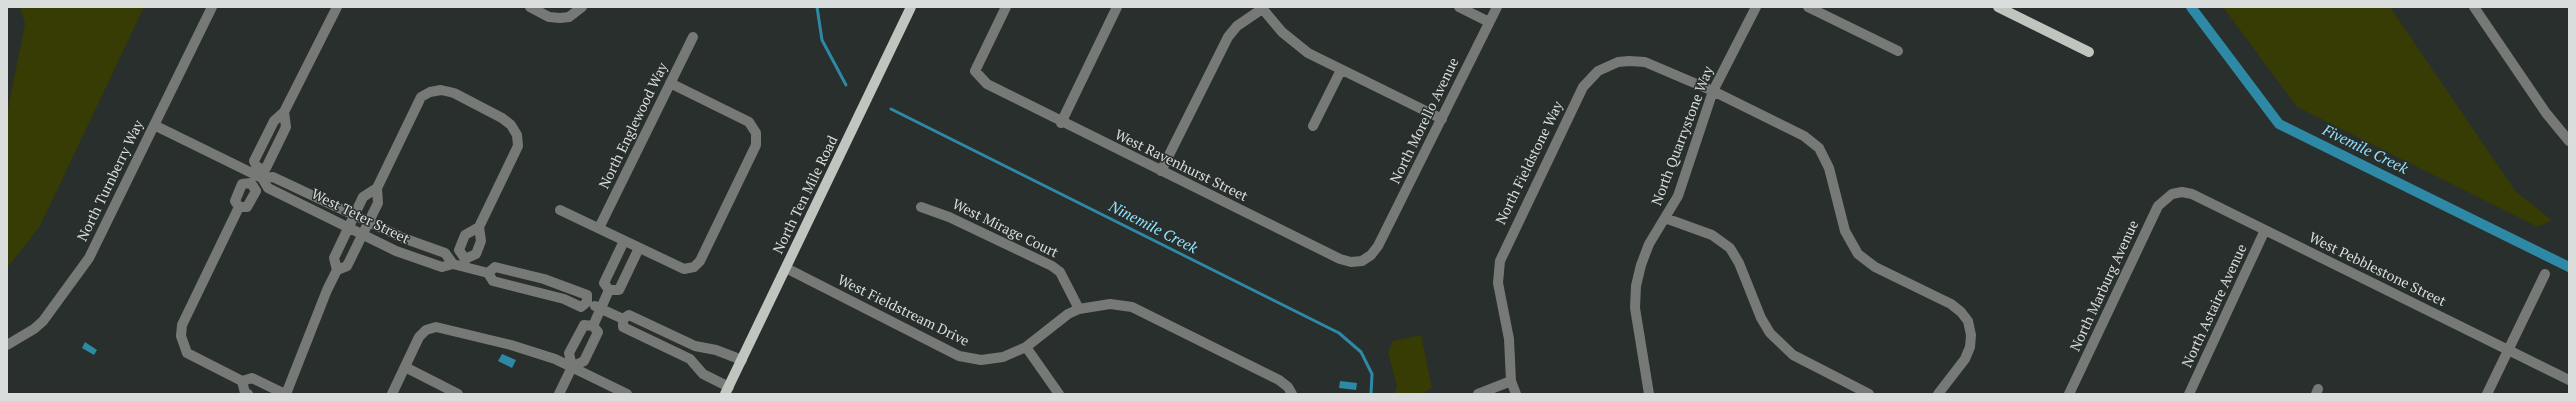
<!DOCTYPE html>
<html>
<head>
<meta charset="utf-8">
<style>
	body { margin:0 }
	#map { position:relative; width:2576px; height:401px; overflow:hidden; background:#282f2c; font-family:"PT Serif",serif }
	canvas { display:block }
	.frame { position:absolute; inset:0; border:8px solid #d9dddb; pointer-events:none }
</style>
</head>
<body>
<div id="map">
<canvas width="2576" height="401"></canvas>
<div class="frame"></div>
</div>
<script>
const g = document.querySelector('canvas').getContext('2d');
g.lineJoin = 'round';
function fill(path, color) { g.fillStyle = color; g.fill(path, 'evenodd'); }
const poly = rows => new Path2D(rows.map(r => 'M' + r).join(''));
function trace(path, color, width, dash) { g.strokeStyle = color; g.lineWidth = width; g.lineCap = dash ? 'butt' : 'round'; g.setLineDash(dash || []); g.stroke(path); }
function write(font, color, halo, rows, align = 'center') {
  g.font = font + ' "PT Serif",serif'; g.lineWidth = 3; g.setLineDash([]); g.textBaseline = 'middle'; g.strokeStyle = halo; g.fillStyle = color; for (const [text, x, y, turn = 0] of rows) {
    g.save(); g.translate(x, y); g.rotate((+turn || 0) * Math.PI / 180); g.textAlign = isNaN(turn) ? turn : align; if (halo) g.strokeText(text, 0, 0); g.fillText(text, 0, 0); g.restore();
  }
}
fill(poly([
	[20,7,144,7,40,226,7,268,7,113,25,24],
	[2223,7,2390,7,2516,192,2552,220,2538,227,2297,107],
	[1421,335,1432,388,1421,394,1394,394,1397,387,1388,352,1393,341]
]), '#363c03');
fill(poly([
	[85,342,97,350,94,355,82,348],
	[502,354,516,360,512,368,498,361],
	[1340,381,1357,383,1356,390,1339,388]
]), '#2d89a5');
trace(poly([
	[817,7,822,40,846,85],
	[891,109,1339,333,1361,352,1372,374,1371,394]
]), '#2d89a5', 3);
trace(poly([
	[2191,7,2279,124,2569,267]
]), '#2d89a5', 10);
trace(poly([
	[530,7,549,17,560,18,569,17,582,7],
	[1006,7,975,71,987,84,1340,259,1351,262,1362,261,1371,255,1378,246,1497,7],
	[1261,7,1282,32,1308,53,1442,119],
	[1459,7,1489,22],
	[1808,7,1898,51],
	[2474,7,2546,113,2569,141],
	[284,112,286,127,266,168,258,169,254,161,274,121,284,112],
	[284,112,337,7],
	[1061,123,1117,7],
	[154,125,262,178],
	[1313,126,1341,70],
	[1161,171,1228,37,1237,26,1262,9],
	[251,183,256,191,247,207,239,207,235,201,242,184,251,183],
	[377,188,421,97,430,92,441,90,454,93,502,118,511,125,517,135,518,146,479,227],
	[239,207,182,325,181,336,187,353,242,381],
	[921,207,949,217,1052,266,1060,272,1079,309],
	[560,210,684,269,694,267,700,261,756,145,756,133,749,122,670,83],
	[1665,218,1712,235,1730,248,1739,263,1761,318,1770,333,1793,355,1869,394],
	[599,228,693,37],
	[453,264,445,253,403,238,273,177,262,178,268,188,396,251,442,267,453,264,488,273,493,281,564,299,581,307,587,302],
	[464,266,465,259,459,250,465,235,479,227,481,241,476,254,465,259],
	[786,268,959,356,981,360,1003,357,1026,347,1068,314,1079,309,1110,304,1132,307,1279,380,1288,387,1292,394],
	[488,273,495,267,544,279,587,295,587,302],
	[609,290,619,290,639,248],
	[609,290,604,283,624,241],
	[595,306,623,319],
	[623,319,623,327,690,359,703,374,729,387],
	[623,319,629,315,695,346,716,350,742,360],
	[584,325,593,326,598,332,584,361,572,367,569,353,584,325],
	[593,326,609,290],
	[7,345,34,329,43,321,89,258,212,7],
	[1026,347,1059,394],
	[405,367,458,394],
	[248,394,245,393,242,381,252,378,285,394],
	[286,394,327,290,337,270,347,266,378,203,377,188,363,197,334,258,337,270],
	[392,394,419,337,426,330,436,327,511,345,555,359,627,394],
	[559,394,572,367],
	[1478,394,1511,381],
	[1516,394,1511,381,1509,339,1498,283,1500,261,1583,87,1598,71,1618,62,1629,61,1645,62,1713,91,1804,136,1819,148,1829,168,1845,231,1858,254,1875,267,1951,304,1961,312,1968,321,1971,335,1970,347,1965,359,1938,394],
	[1649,394,1635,308,1636,286,1641,265,1649,244,1678,196,1713,91,1756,7],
	[2069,394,2158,206,2172,194,2182,192,2192,194,2569,380],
	[2189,394,2265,230],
	[2316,394,2318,389],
	[2487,394,2545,274]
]), '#767976', 10);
trace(poly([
	[1998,7,2089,52],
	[725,394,911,7]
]), '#c0c5bf', 10);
write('14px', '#d9dddb', '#282f2c', [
	["North Morello Avenue",1425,121,-64],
	["North Englewood Way",634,126,-64],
	["North Quarrystone Way",1683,136,-69],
	["North Fieldstone Way",1530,163,-64],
	["West Ravenhurst Street",1181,166,26],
	["North Turnberry Way",111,181,-64],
	["North Ten Mile Road",806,195,-64],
	["West Teter Street",360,217,26],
	["West Mirage Court",1005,229,26],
	["West Pebblestone Street",2377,270,26],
	["North Marburg Avenue",2105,286,-65],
	["North Astaire Avenue",2215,306,-65],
	["West Fieldstream Drive",903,311,26]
]);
write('italic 15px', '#91e2fe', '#282f2c', [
	["Fivemile Creek",2365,150,26],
	["Ninemile Creek",1153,228,27]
]);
</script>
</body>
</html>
